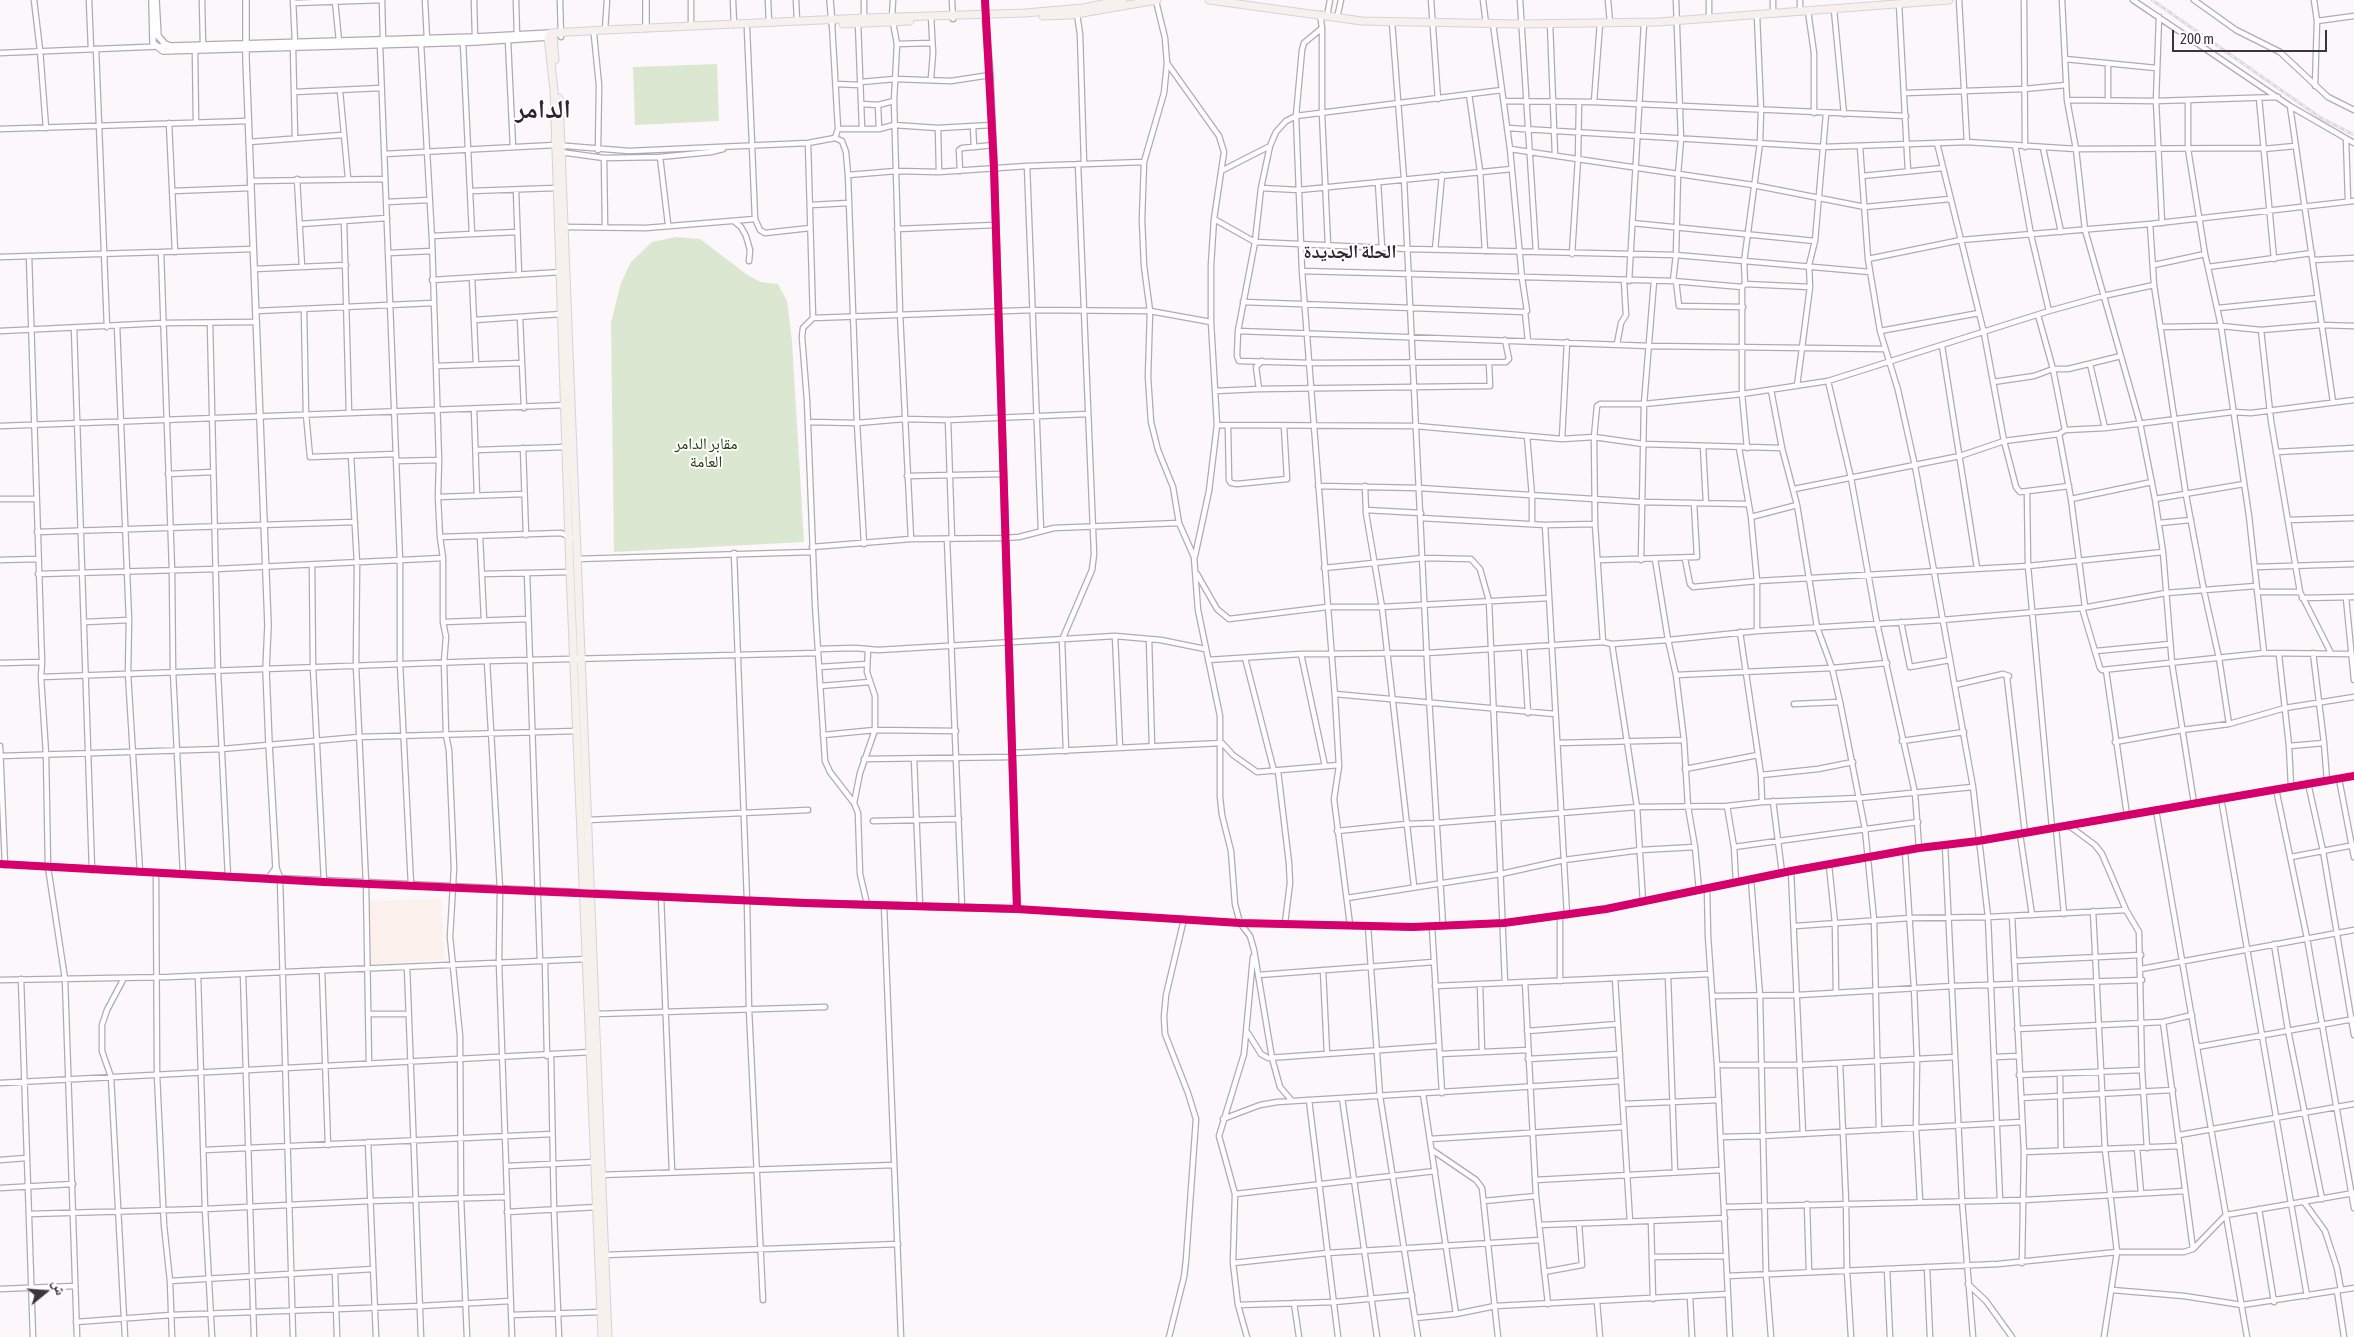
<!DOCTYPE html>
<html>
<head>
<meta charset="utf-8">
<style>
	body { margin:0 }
	#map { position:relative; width:2354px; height:1337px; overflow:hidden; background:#fbf7fb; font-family:"Asap Condensed","Noto Naskh Arabic",sans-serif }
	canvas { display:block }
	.north { position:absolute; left:20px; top:1267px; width:50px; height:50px; -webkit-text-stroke:4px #fff; paint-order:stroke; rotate:73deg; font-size:14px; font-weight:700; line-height:20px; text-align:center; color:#3c343b }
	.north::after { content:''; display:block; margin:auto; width:18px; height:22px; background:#3c343b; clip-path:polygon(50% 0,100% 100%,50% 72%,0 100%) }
	.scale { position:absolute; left:2172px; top:30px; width:155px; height:22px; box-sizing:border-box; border:2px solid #3c343b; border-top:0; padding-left:6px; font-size:15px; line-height:18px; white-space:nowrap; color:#3c343b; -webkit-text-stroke:4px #fff; paint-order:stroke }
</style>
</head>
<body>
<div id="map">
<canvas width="2354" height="1337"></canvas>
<div class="north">ش</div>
<div class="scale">200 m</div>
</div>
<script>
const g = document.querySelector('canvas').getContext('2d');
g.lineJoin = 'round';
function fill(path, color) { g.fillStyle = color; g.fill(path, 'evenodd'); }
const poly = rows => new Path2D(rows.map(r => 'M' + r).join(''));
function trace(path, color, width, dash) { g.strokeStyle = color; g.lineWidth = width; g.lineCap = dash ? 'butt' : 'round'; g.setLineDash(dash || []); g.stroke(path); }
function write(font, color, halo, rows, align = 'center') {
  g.font = font + ' "Asap Condensed","Noto Naskh Arabic",sans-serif'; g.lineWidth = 4; g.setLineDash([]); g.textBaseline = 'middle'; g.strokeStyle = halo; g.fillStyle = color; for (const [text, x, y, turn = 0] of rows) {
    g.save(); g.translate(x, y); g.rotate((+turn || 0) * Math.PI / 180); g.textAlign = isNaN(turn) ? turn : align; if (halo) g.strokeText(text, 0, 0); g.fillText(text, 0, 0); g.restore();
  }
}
fill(poly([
	[441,899,444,960,370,964,368,901]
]), '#fcf0ec');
fill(poly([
	[717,64,719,121,635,125,633,67],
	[676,237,700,239,749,276,761,282,778,284,787,301,792,341,804,542,614,552,611,323,621,283,631,262,652,242]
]), '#dce7d1');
const minor = poly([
	[34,0,40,50,46,128],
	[89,0,91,49],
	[202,0,203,45],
	[293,0,295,42],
	[382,0,383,40],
	[425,0,427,39],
	[474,0,475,37],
	[516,0,517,36],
	[560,0,561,37],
	[691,0,691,26],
	[733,0,734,25],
	[768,0,769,23],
	[796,0,797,21],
	[864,0,864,18],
	[893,0,892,17,897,44,894,101,900,313,911,539],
	[952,0,953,19],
	[1431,0,1438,99],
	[1483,0,1486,24],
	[1520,0,1536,252],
	[1608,0,1610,23],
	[1773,0,1773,14],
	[1800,0,1800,12],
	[1959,0,1967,142],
	[2024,0,2025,147],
	[2062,0,2067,100,2076,149,2085,230,2140,423,2155,499,2163,552,2172,664,2194,803],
	[2133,0,2290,106,2354,143],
	[2194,0,2236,30,2280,52,2328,97,2354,110],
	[2314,0,2317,21,2315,86],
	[335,1,339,41],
	[1156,1,1165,38,1167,63,1164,93,1144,162,1142,220,1144,266,1150,311,1148,377,1151,422,1158,450,1173,487,1179,523,1194,557,1198,610,1220,716,1220,797,1222,815,1231,851,1235,904,1240,923,1250,936,1254,950,1272,1058,1280,1087,1292,1101],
	[294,3,382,0],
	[1899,4,1908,171],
	[1834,10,1844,114],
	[1808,11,1814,53,1814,113],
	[985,13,985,0],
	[1077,14,1080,34,1084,164],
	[1320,14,1322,28,1322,114,1328,245],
	[1327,16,1330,0],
	[2159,17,2156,101,2162,223],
	[1337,18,1341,0],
	[1709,19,1709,0],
	[2317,21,2354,16],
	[1392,22,1404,179,1428,681,1443,926],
	[858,23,862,128],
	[1550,23,1555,155],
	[832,24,838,129,835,138],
	[1493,24,1510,149,1522,278,1527,311,1525,312,1528,341],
	[1322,28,1304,43,1302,50,1296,116,1302,271,1335,697,1339,766,1334,799,1350,925],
	[747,29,752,144],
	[605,30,607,0],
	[594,35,599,85,598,150],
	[508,41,513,147],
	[463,43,472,234,517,232],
	[421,44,432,239,439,460,438,497,440,537,443,558,443,622,446,637,444,662,446,735,449,750,454,868,450,937,460,1036,461,1199,467,1337],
	[897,44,932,43],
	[380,45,400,560,400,664,411,885],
	[293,47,295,138],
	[96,49,107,327],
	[195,50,196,123],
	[0,53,170,46],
	[2065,59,2156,68],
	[1167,63,1219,136,1224,152,1214,219,1211,265,1211,322,1217,425,1209,491,1195,556],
	[931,78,933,53,931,16],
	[836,84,860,85,861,82,895,79,951,81,990,75],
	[1502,90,1296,116,1286,121,1276,132,1270,146,1261,188,1255,242,1238,331,1237,356,1239,361,1310,363,1506,362,1509,359,1505,340],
	[340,91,348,178],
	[294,92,381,88],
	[1905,93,2024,89,2066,85],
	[1469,94,1480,171,1485,251],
	[2259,98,2274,259],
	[2067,100,2156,101,2278,97],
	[2108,100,2108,63],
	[2188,100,2188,149,2205,254,2221,326,2249,516,2264,653],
	[1504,101,1594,102,1906,116],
	[1594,102,1600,23],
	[862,104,878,105,894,101],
	[878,105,879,129],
	[2290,106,2333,402],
	[169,123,175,252],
	[938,128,939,172],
	[1507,128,1823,147,1967,142,2076,149,2263,148],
	[0,129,248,121],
	[838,129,879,129,894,125,938,128,992,125],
	[2346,139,2348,201],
	[249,142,342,135],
	[808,143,813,318],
	[1937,143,1984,333,2004,441,2016,487,2020,492,2069,486],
	[2015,145,2031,235,2049,311],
	[752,146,755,219,760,230,765,233,810,228],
	[974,147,993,145],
	[1860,147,1868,259,1880,331,1898,390,1915,466,1973,787,1988,917,2000,1200],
	[2043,148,2061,232],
	[1510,149,1753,185,1865,207,1950,199],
	[2263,149,2295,146],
	[560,152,604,158,660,157,668,224],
	[384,154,555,145,629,151,808,143,835,138,842,141,846,152,848,175,857,423,864,544],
	[660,157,711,152,723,149],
	[604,158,605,227],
	[1027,166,1041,530],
	[1223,170,1270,146],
	[960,171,959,150,962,148,974,147,973,127],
	[848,175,896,171,939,172,1027,166,1144,162],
	[1862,176,1943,168],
	[297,179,302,267],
	[250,181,385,179],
	[1378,182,1382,248],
	[1261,188,1299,190,1512,169],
	[516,190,519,275],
	[172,191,251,188],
	[471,191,555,188,557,186],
	[386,202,429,200],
	[811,205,848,203],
	[1214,219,1255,242,1408,249,1676,255,1870,272],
	[344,221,349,413],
	[735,222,741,227,746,236,750,250,749,261],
	[1632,223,1815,241],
	[300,224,387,218],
	[2150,224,2154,285,2186,495,2204,591,2219,658,2229,724],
	[564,227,646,228,755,219],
	[897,229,995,225],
	[432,236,472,234],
	[1435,250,1442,175],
	[161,252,253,249],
	[389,253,432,251],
	[1572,254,1578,159,1579,103],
	[29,256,42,662,41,677,46,754,48,867,65,979,77,1337],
	[0,257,161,252,172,570,173,672,183,874],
	[1868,259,1961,240,2150,224,2354,201],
	[2313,260,2354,258],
	[2154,265,2205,254],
	[2208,267,2312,253],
	[254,269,346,265],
	[1302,271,1673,281,1742,287],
	[472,278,476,364],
	[432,280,561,272],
	[1629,281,1644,23],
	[1673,281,1676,255,1678,174,1681,139,1676,0],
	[1676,281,1679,306,1743,307],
	[1745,284,1810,287],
	[1243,302,1525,312],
	[2218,308,2318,298],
	[304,310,306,414,310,457,396,454],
	[256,311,433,303],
	[2038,315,2053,369,2065,430],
	[520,318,524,408],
	[475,320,561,314],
	[210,323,218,672,228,877],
	[117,326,129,620,128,673,140,872],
	[2160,327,2221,326,2261,330,2321,325,2354,326],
	[74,328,92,870],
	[2261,330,2271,421,2300,592,2331,653],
	[0,331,163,323,256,322],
	[1238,331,1650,346,1885,349],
	[1880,331,1979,313],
	[1617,344,1621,323,1626,315,1624,281],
	[1942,346,1977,568],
	[1262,361,1256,367,1259,389,1490,386,1489,363],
	[2090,364,2105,428],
	[436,366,522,363],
	[1828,381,1851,478,1877,623,1915,793,1919,848],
	[1993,382,2034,376,2053,369,2068,369,2121,356],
	[1797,386,1810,287,1809,265,1815,241,1826,114],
	[1771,390,1782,448,1797,505,1817,627,1832,668,1840,702,1865,829,1874,920,1879,1130],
	[1215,391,1259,389],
	[474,409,477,496],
	[948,420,952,539],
	[808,422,857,423,904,419,948,420,1087,414],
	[1217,425,1416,426,1562,439,1594,437,1643,444,1782,448],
	[0,426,566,405],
	[1228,426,1229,480,1231,483,1237,484,1287,479,1284,426],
	[2059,434,2071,499,2085,607],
	[1527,436,1532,496,1532,524],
	[1562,439,1567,342],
	[1703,446,1706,503],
	[523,448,526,535],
	[1739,448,1751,517,1757,581,1757,631],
	[1747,448,1742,394,1742,287,1745,284,1744,262,1760,143,1761,110,1757,16],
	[476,450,566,447],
	[2276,452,2354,448],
	[351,456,357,563,356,666,366,883,369,1064],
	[396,461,439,460],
	[168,474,213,472],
	[907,476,1003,474],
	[1318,486,1419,488,1641,502,1747,504],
	[1365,486,1366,513,1382,607,1414,886],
	[1794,489,1960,456,2004,441,2059,434,2065,430,2105,428,2232,412,2251,413,2354,400],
	[2027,492,2028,566,2052,828],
	[438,497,524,494],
	[0,499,36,499],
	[2071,499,2152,482],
	[2155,499,2244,484],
	[1366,510,1421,513],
	[1751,517,1797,505],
	[1421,518,1545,525,1595,524],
	[2288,520,2354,518],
	[2159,523,2191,520],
	[1545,525,1567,915],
	[37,532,355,522],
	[440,537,561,533,575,539],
	[480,537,484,620],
	[947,539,962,907],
	[812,547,911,539,1005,538,1019,537,1054,528,1179,523],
	[734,553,747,900,749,1010,763,1300],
	[576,559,812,552],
	[1655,559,1668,640,1676,675,1684,740,1688,807,1695,847,1699,890],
	[1685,559,1690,584,1693,587,1757,581,2028,566,2163,552],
	[0,560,37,559],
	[1599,560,1697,557,1694,503],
	[1641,560,1644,404,1654,281],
	[312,565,313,668,324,882],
	[2255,567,2354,564],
	[1324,568,1423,558,1471,559,1480,569,1489,601,1505,983],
	[527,573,540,960],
	[38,574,216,569,443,558],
	[482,574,570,572],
	[1197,574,1217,609,1229,619,1327,607,1382,607,1549,598],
	[2257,592,2300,592],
	[2302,598,2354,597],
	[2346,598,2354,680],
	[2082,608,2100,668,2102,670,2264,653,2351,654],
	[85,622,129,620],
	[443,622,528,619],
	[1901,622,1910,667,1950,660],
	[1740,632,1761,775,1762,802],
	[1115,636,1120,748],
	[1149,639,1152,746],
	[1603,642,1595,524,1594,437,1597,406,1600,404,1644,404,1742,394,1828,381,2049,311,2103,296,2154,285],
	[1612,644,1637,807,1643,902],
	[1524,648,1528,713],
	[818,649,855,648,878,650,1115,636,1161,640,1205,649],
	[2096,651,2170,644],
	[2313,653,2324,743,2327,781],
	[1301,654,1325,766],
	[2279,655,2289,746,2291,786],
	[1245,658,1274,771],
	[1208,660,1301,654,1427,653,1603,642,1612,644,1668,640,1757,631,1942,620,2082,608,2166,593,2256,586],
	[487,661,500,889,499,963,512,1337],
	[0,663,42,662],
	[819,667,867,664],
	[2106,670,2127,815],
	[1676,675,1832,668,1887,663],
	[41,677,487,661,818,653],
	[1955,685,2003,674,2009,676,2007,678,2025,833],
	[820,686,870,682],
	[1335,694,1555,714],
	[1794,704,1840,702],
	[823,735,875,730,956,731],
	[1902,741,1964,732],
	[2115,742,2182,730,2229,724,2285,708,2354,697],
	[1557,743,1684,740],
	[0,746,5,865],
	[2289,746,2324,743],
	[1066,751,1062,640,1092,570,1094,554,1078,164],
	[1012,753,1222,743,1233,755,1257,772,1339,765],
	[0,756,222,749,359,737,577,731],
	[864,759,1012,757],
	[914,759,920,906],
	[1685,769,1758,755],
	[1278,771,1289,863,1290,883,1285,923],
	[1761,775,1818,769,1853,762],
	[2339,779,2354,857],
	[2308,783,2323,851,2354,1035],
	[2276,789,2307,938,2354,1208],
	[2221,798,2307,1296],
	[1773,801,1782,873],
	[854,803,860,773,875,730,875,696,867,672,868,649],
	[1727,806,1734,847,1736,882],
	[2156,810,2247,1337],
	[588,820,808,810],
	[873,821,959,819],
	[2068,825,2095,845,2102,854,2126,910,2139,932,2142,1070,2147,1148],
	[2056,828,2064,914],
	[1337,831,1406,824,1436,823,1637,807,1727,806,1762,802,1859,798,1973,787],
	[2020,834,2032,915],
	[1945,845,1962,1200,1973,1337],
	[1734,847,1918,822],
	[1905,851,1914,988,1917,1059,1916,1128,1920,1201],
	[2291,857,2354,845],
	[0,864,269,878],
	[1829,865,1835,923,1836,993],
	[1791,871,1803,1134],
	[156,873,157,1075,164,1225,170,1281,172,1337],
	[280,879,293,1337],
	[1751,879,1760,996,1766,1274,1771,1337],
	[1707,888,1708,936,1717,1065,1730,1337],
	[661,896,672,1171],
	[1347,898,1501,874,1564,860,1641,850,1695,847],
	[867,904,860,874,858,813,854,803,830,772,825,761,815,604,807,400,802,337,803,328,813,318,1033,310,1150,311,1211,322],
	[884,905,901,1337],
	[1017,909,1240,923,1413,927,1504,923,1606,909,1791,871,1919,848,1978,841,2354,776],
	[2093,911,2105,1149,2117,1252,2104,1337],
	[1560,916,1560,981],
	[2012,916,2024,1152,2022,1263],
	[1368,926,1380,1096,1418,1337],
	[1795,926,1910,918,1988,917,2126,910],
	[1432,927,1442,1093],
	[2274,944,2288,1030,2322,1199],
	[2014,961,2141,955],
	[545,962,547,1056],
	[407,967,421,1337],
	[2141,969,2354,930],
	[322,970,328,1145],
	[1323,970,1327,1054],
	[243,974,254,1337],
	[1258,975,1434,962],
	[198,976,205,1209,212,1337],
	[1668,976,1675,1172],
	[124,978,107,1010,102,1025,102,1051,111,1077,125,1337],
	[1615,978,1630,1222],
	[21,979,33,1337],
	[0,980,169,977,587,959],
	[1525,982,1536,1196,1548,1304],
	[1480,984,1482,1052],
	[1435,986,1710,974],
	[1712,996,1798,995,1953,986,2142,980],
	[368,1014,408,1014],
	[596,1014,825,1007],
	[2163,1022,2193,1249],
	[2017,1029,2163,1022,2192,1015],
	[1527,1031,1618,1024],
	[1248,1033,1261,1054,1268,1058,1439,1046],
	[2197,1047,2354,1019],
	[1440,1054,1527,1050],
	[551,1056,554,1211,559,1337],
	[1995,1057,2018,1056],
	[1528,1059,1620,1054],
	[1840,1063,1846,1202,1847,1271,1851,1337],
	[1717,1065,1800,1065,1955,1057],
	[2060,1074,2061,1151],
	[2019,1075,2142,1070],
	[0,1083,591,1052],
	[1423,1094,1456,1314],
	[1342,1098,1377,1337],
	[2021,1098,2173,1090],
	[1309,1100,1338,1337],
	[1623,1104,1719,1100],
	[1223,1119,1260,1105,1277,1102,1621,1081],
	[2179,1135,2354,1104],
	[1721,1137,1762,1136,2022,1122],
	[1430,1139,1624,1127],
	[368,1142,376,1337],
	[2137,1148,2141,1193],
	[204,1150,552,1134],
	[1432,1150,1476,1180,1482,1188,1498,1337],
	[2024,1152,2180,1146],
	[0,1160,26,1158],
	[506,1166,595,1162],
	[600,1175,894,1165],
	[1535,1180,1722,1170],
	[0,1188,73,1184],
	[1235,1194,1435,1171],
	[1484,1201,1536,1196],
	[2304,1202,2325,1231,2337,1268,2341,1290],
	[1807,1204,1809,1272],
	[1724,1207,2024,1200,2185,1191],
	[2259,1209,2274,1302],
	[507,1212,597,1207],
	[29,1214,205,1209,370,1201,507,1197],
	[1651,1221,1653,1299],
	[1539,1225,1725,1218],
	[605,1255,898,1244],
	[1652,1257,1726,1256],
	[1233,1263,1327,1253,1540,1240],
	[1927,1267,1930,1337],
	[1887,1269,1890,1337],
	[335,1272,337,1337],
	[1544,1272,1582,1265,1579,1224],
	[1727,1276,1998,1264,2117,1252,2184,1252,2193,1249,2226,1215,2354,1193],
	[170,1281,373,1269],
	[1968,1284,1986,1301,2012,1337],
	[0,1289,75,1286],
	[2112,1290,2184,1296,2242,1305,2354,1288],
	[2337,1291,2344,1337],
	[1690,1297,1692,1337],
	[1597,1302,1600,1337],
	[1294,1303,1299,1337],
	[1238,1305,1334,1302,1412,1295],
	[511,1315,601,1312],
	[1415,1318,1456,1314,1495,1306,1728,1294],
	[76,1322,171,1315,420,1306,510,1301],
	[1169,1337,1184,1277,1186,1260,1196,1119,1188,1093,1165,1034,1164,1017,1166,995,1184,919],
	[1247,1337,1238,1305,1233,1263,1235,1194,1219,1136,1244,1054,1253,957]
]);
const tertiary = poly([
	[152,0,153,43,163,51,475,42,548,37],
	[156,0,158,36,165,44,171,46,475,37,551,33],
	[246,0,246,60,268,625,266,670,269,744,276,868,280,879],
	[646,0,646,28],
	[830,0,832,24],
	[276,868,269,878,805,903,1017,909,994,168,990,75,985,13]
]);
const primary = poly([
	[1209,0,1362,21,1520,24,1658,22,1949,0],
	[1043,16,1070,15,1157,0],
	[843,24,910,21],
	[555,33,553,37,555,60],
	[559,98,608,1337],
	[602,1337,570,572,554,90,548,37,551,33,605,30,864,18,1025,13,1083,8,1123,0]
]);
trace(minor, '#b0abb0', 7);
trace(tertiary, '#b0abb0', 8);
trace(primary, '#d6d3d6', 9);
trace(minor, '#fefefe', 4.5);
trace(tertiary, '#fefefe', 5.5);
trace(primary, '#f6f1ec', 7);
const rail = poly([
	[2152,0,2321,118,2354,135]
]);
trace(rail, '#dbd9db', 3);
trace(rail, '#fff', 1, [4]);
trace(poly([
	[0,864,324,882,805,903,1017,909,994,168,985,0],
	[1017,909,1240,923,1413,927,1504,923,1606,909,1791,871,1919,848,1978,841,2354,776]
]), '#d6006c', 8);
write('16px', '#26390f', '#fff', [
	["مقابر الدامر",706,444],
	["العامة",706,462]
]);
write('bold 19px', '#322331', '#fff', [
	["الحلة الجديدة",1350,252]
]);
write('bold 26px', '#322331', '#fff', [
	["الدامر",543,110]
]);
</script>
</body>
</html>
